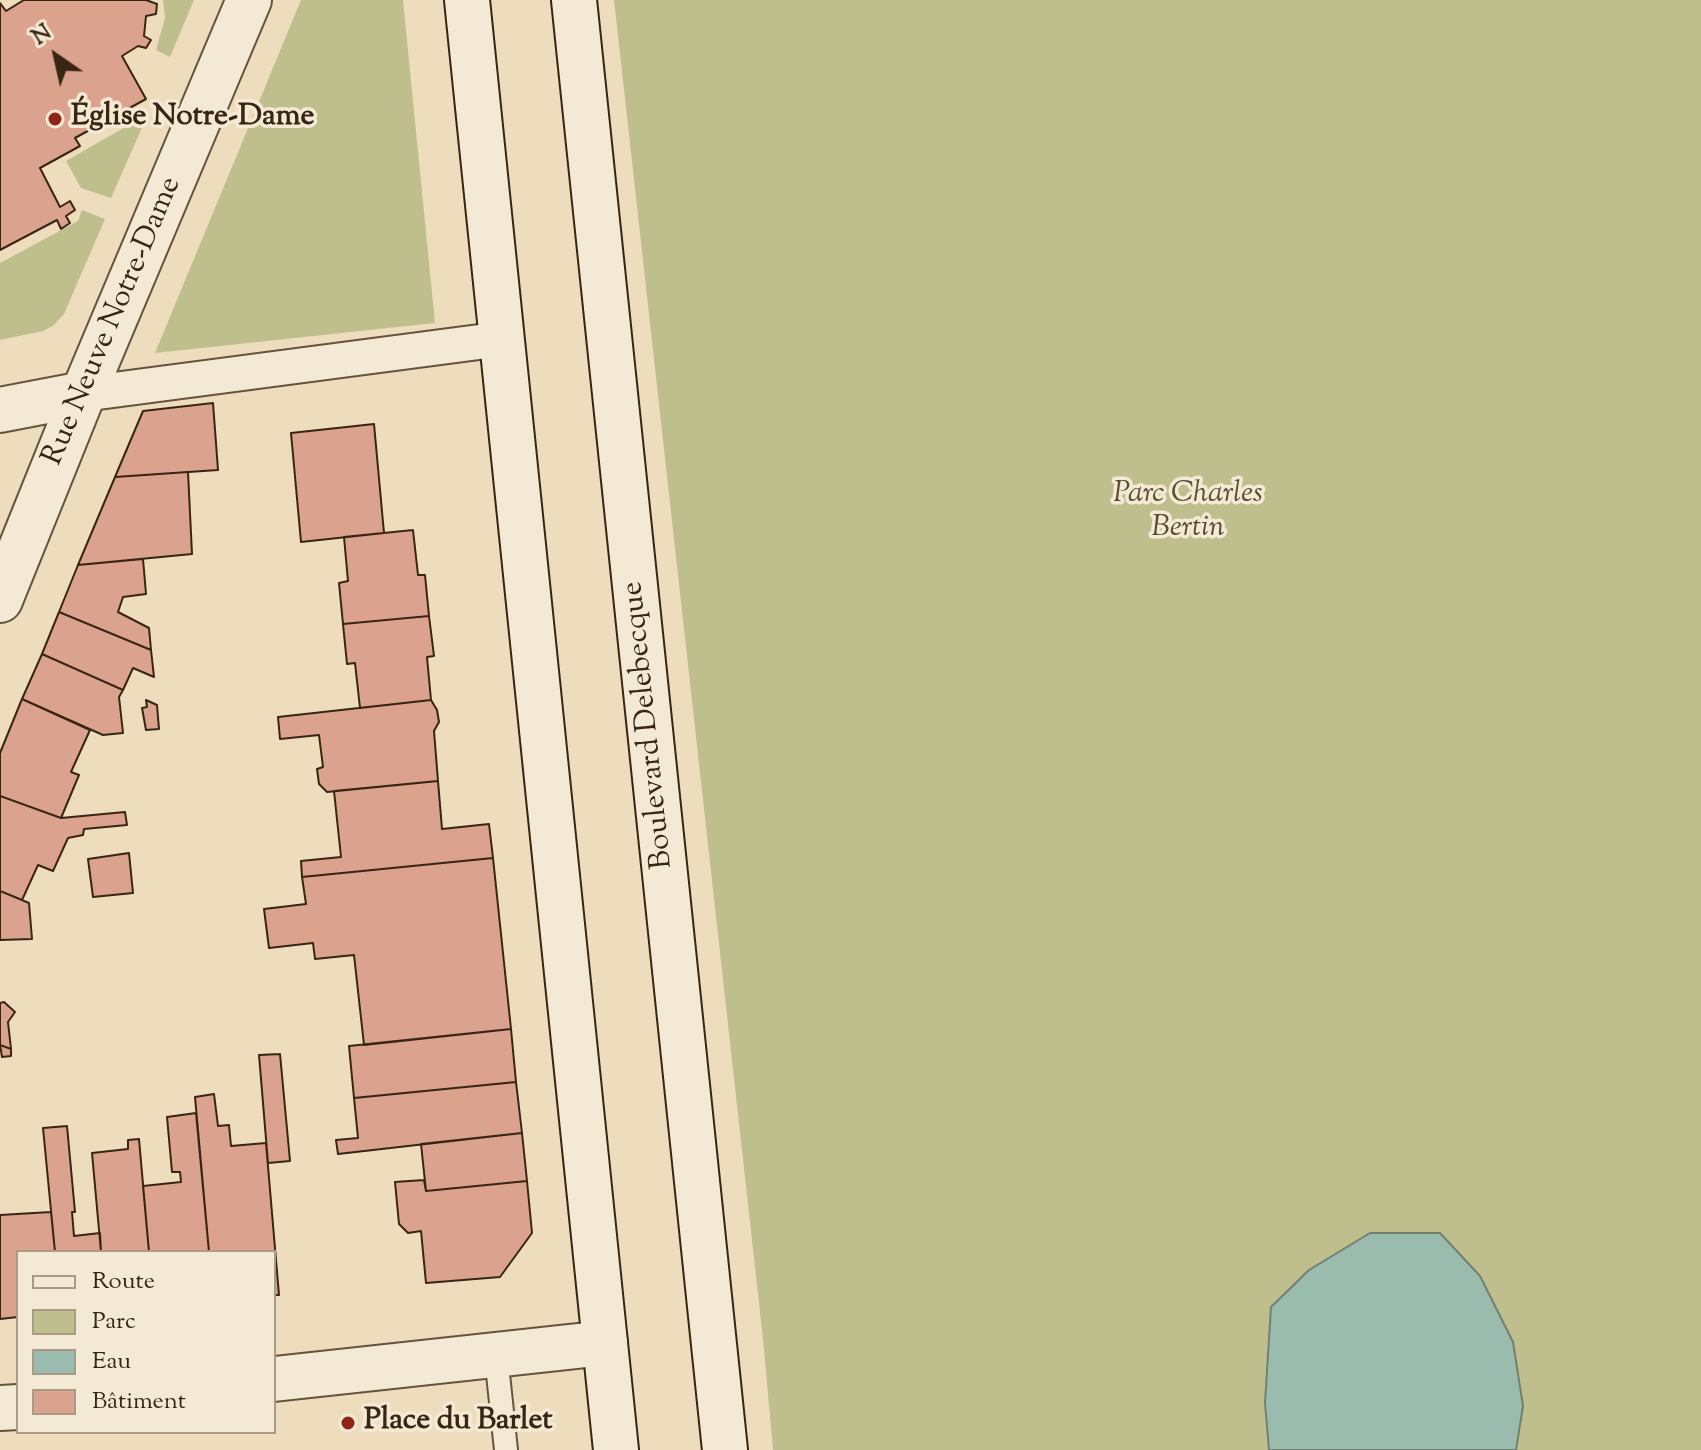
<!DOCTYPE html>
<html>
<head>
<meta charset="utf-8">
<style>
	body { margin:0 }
	#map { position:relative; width:1701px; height:1450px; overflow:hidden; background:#eeddbd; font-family:"Sorts Mill Goudy",serif }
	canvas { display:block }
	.legend { position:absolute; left:16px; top:1250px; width:260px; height:184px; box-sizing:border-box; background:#f4e9d4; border:2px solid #a99b86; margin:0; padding:10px 14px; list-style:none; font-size:24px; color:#382512 }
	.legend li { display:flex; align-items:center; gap:16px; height:40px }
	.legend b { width:40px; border:2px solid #a99b86 }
	.north { position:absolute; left:16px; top:16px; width:80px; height:80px; -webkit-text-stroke:6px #f4e9d4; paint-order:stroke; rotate:326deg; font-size:22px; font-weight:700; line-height:32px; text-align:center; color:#382512 }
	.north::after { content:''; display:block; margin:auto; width:28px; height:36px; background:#382512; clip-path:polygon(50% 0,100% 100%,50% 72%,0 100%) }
</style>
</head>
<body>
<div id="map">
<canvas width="1701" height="1450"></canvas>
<ul class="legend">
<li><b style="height:10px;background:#f4e9d4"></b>Route</li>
<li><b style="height:22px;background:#bfbf8d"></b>Parc</li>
<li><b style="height:22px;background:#9abcae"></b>Eau</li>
<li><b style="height:22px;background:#dba28d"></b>Bâtiment</li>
</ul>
<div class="north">N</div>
</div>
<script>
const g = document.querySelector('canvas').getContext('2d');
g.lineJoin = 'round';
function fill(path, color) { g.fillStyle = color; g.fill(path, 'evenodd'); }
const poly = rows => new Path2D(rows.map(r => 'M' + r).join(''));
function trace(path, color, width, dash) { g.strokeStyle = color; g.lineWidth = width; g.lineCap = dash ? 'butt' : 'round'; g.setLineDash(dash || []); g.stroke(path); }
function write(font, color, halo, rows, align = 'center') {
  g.font = font + ' "Sorts Mill Goudy",serif'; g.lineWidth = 7; g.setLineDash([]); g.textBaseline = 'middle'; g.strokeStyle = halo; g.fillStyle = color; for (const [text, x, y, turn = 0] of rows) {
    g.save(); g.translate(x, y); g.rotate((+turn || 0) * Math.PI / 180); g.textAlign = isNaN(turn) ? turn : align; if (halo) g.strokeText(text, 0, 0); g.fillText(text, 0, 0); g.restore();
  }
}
fill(poly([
	[163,0,194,0,170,57,156,50,165,18],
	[301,0,403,0,435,323,155,353],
	[614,0,1701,0,1701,1450,773,1450,763,1339],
	[148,114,111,198,81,188,66,161],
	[82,210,105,219,64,314,54,325,43,331,0,340,0,263,78,221]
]), '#bfbf8d');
const water = poly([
	[1370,1233,1440,1233,1480,1276,1513,1342,1523,1406,1516,1450,1269,1450,1265,1403,1271,1307,1309,1270,1370,1233]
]);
fill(water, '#9abcae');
trace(water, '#738070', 2);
const building = poly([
	[146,0,157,4,156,14,146,16,144,36,151,40,146,48,138,46,122,56,146,99,75,138,80,146,40,168,60,207,70,201,75,210,66,216,70,223,61,229,57,220,0,250,0,3,6,11,24,0,146,0],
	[213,403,218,470,115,477,143,411,213,403],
	[374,424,384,533,301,542,291,433,374,424],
	[188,472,192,554,78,565,115,477,188,472],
	[413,530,418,575,425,575,429,616,343,624,339,583,348,581,344,537,413,530],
	[143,559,146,594,123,597,118,612,149,628,151,650,59,612,78,565,143,559],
	[59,612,151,650,154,677,133,668,123,690,42,654,59,612],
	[429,616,434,656,427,657,431,700,360,708,355,663,347,664,343,624,429,616],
	[42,654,123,690,119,697,123,733,103,735,22,699,42,654],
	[22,699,90,730,71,772,79,775,61,818,0,796,0,753,22,699],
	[146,700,157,705,159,729,146,730,142,708,147,707,146,700],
	[431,700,437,710,439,722,434,731,438,781,327,792,319,784,317,769,323,767,319,735,280,739,278,717,431,700],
	[438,781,442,829,489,824,493,858,302,877,301,861,341,857,334,791,438,781],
	[0,796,61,818,125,812,127,825,84,829,83,835,68,838,53,871,38,865,22,900,0,891,0,796],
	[129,853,133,893,93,897,88,859,129,853],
	[493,858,511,1029,364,1045,354,955,315,959,313,943,269,948,264,909,306,904,302,877,493,858],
	[0,891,29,903,32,939,0,940,0,891],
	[4,1002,15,1012,8,1022,11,1049,0,1045,0,1003,4,1002],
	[511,1029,516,1082,354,1098,349,1046,511,1029],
	[0,1045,11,1049,11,1056,2,1057,0,1045],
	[280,1054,290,1161,268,1163,259,1055,280,1054],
	[516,1082,522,1133,338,1154,336,1140,358,1138,354,1098,516,1082],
	[214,1094,218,1126,229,1125,231,1146,266,1143,279,1295,274,1295,274,1252,209,1252,195,1097,214,1094],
	[196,1113,209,1252,149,1252,143,1186,181,1182,180,1172,172,1172,167,1117,196,1113],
	[67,1126,75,1212,72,1212,74,1236,100,1233,101,1252,55,1252,43,1128,67,1126],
	[522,1133,527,1181,426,1191,421,1144,522,1133],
	[139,1139,149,1252,101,1252,92,1153,128,1149,128,1140,139,1139],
	[424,1180,426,1191,527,1181,532,1233,500,1277,426,1283,421,1231,408,1233,399,1224,395,1182,424,1180],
	[51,1212,55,1252,18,1252,18,1317,0,1319,0,1215,51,1212]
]);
fill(building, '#dba28d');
trace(building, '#382512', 2);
const service = poly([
	[496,1355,506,1450]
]);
const pedestrian = poly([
	[83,394,502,339]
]);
const minor = poly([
	[0,410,83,394],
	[0,600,83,394,249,0],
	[274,1379,605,1343],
	[0,1408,18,1407]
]);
const secondary = poly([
	[467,0,616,1450],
	[574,0,725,1450]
]);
trace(service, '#66533d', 26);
trace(pedestrian, '#66533d', 38);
trace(minor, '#66533d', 48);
trace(secondary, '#382512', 48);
trace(service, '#f4e9d4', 22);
trace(pedestrian, '#f4e9d4', 34);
trace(minor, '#f4e9d4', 44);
trace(secondary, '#f4e9d4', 44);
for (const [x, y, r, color] of [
	[55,119,8,"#8f2418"],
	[348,1423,8,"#8f2418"]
]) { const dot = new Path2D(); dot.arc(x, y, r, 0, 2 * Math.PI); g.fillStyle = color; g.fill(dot); trace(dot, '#f4e9d4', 3); }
write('bold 30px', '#382512', '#f4e9d4', [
	["Église Notre-Dame",71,119],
	["Place du Barlet",364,1423]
], 'left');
write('30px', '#382512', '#f4e9d4', [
	["Rue Neuve Notre-Dame",114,322,-67],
	["Boulevard Delebecque",650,725,-96]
]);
write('italic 30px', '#5a4c31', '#f4e9d4', [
	["Parc Charles",1188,496],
	["Bertin",1188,530]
]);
</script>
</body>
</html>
